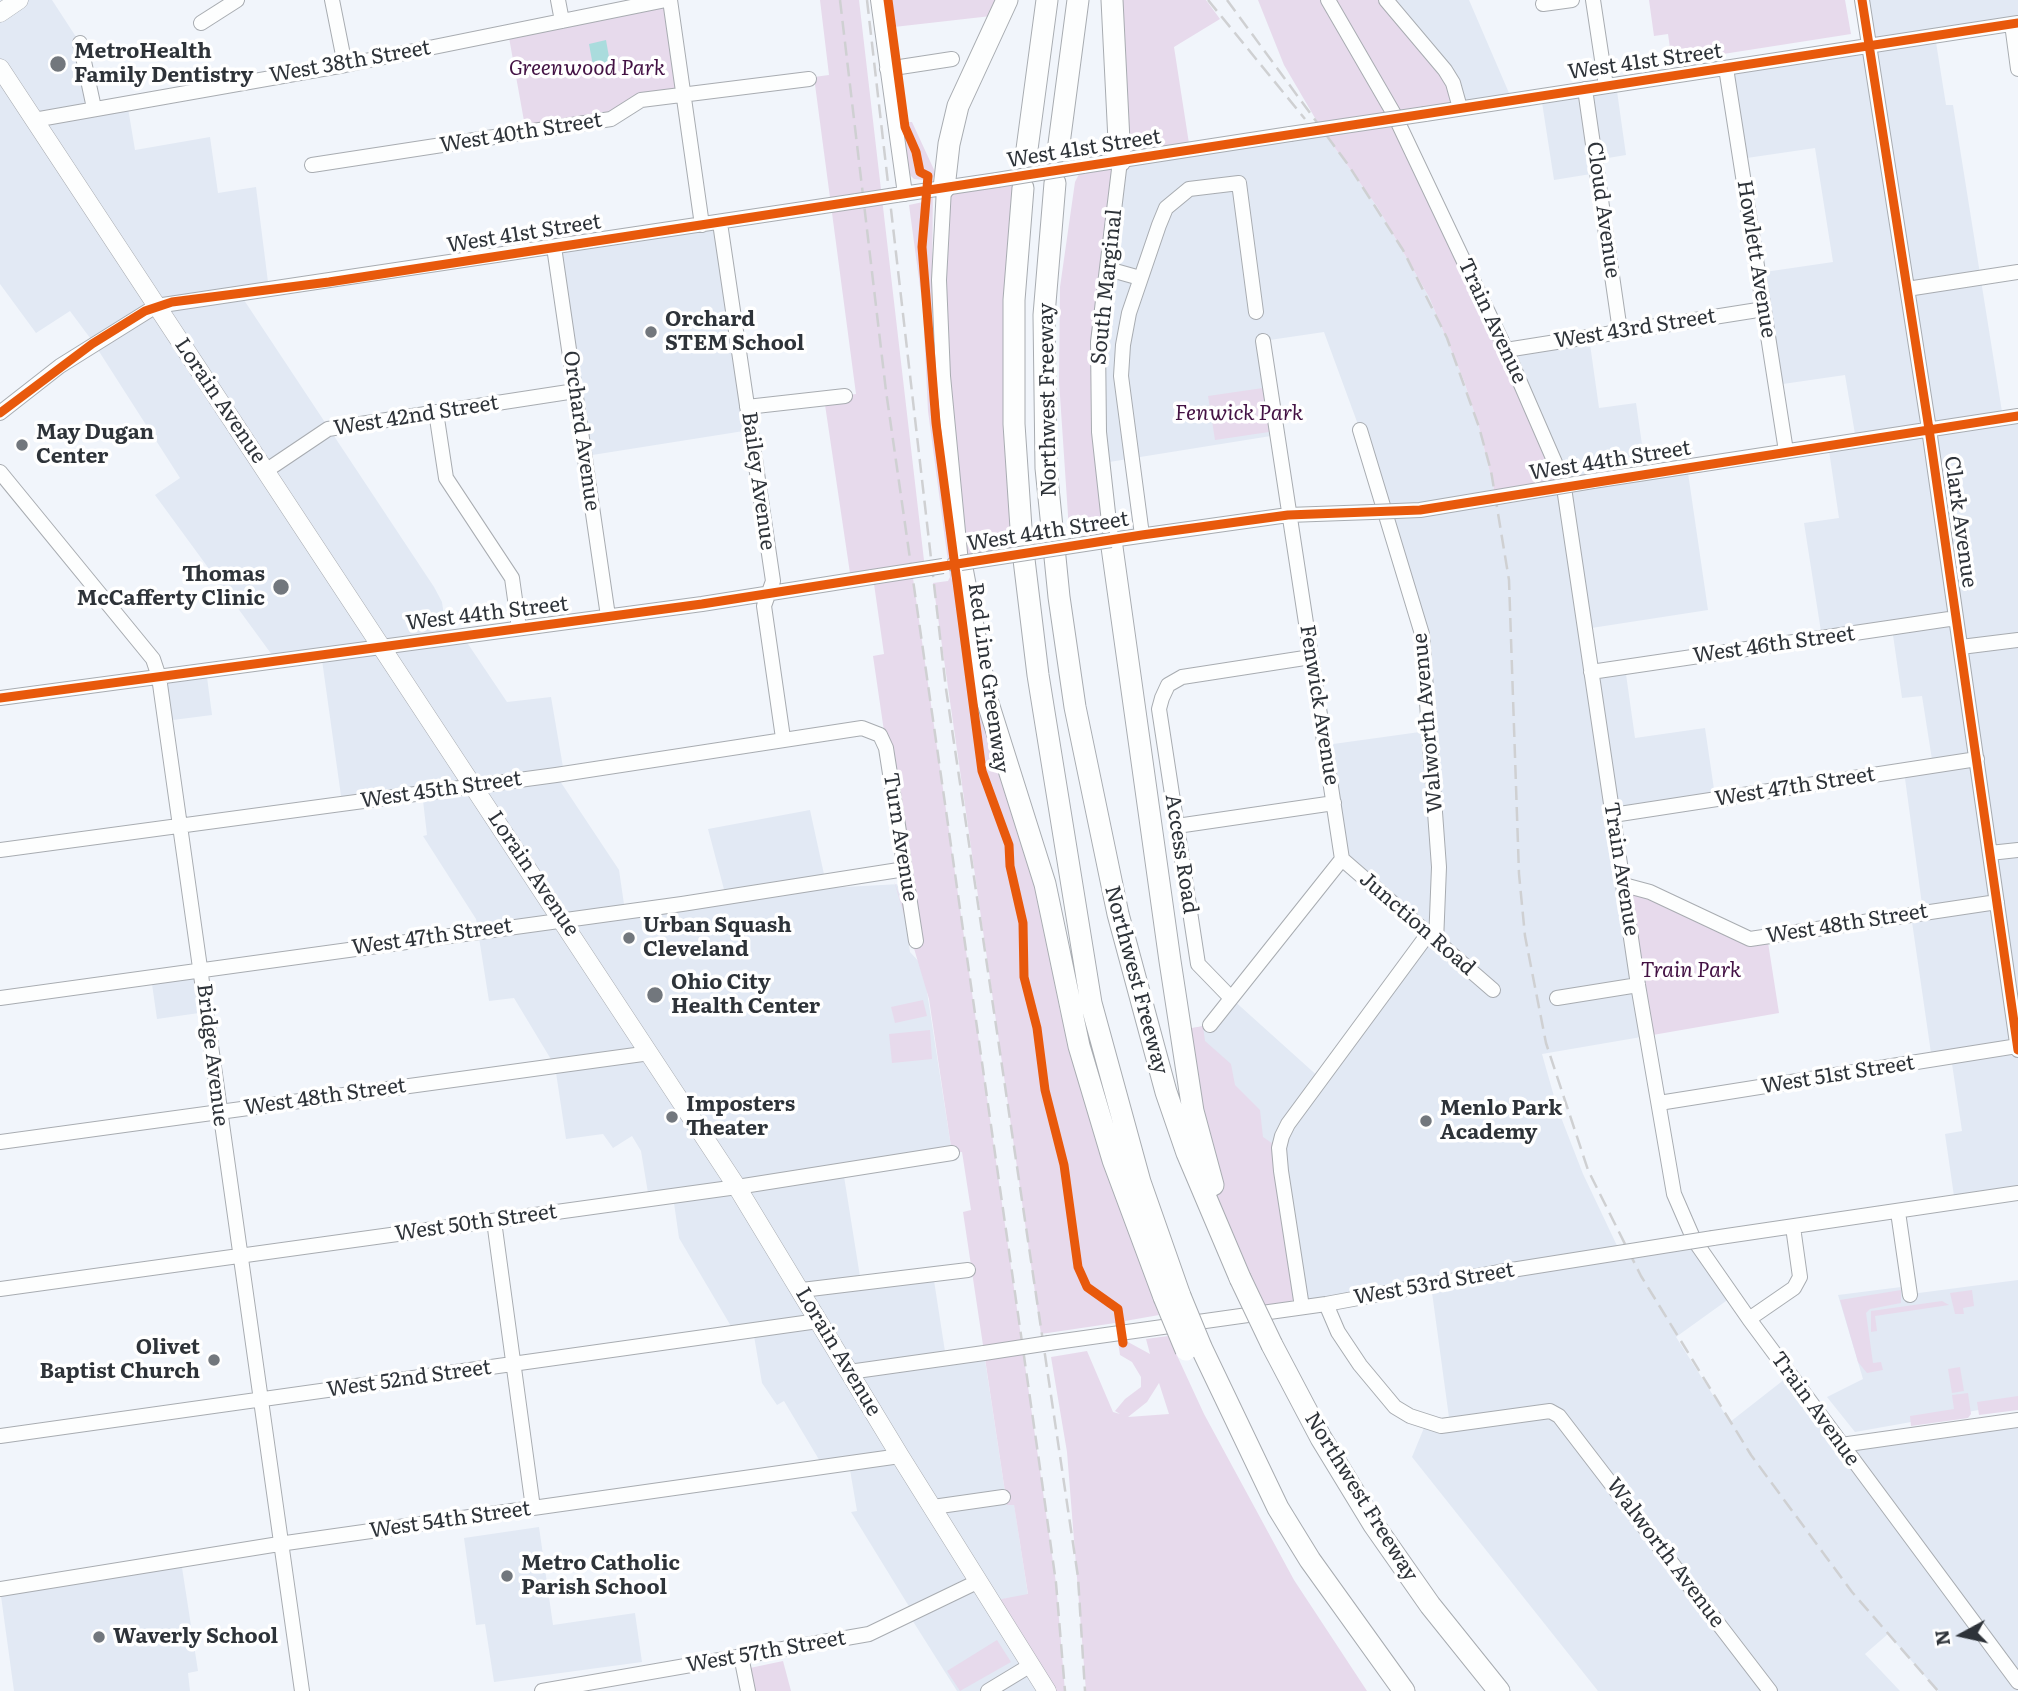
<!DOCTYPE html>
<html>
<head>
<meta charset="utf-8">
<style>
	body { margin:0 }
	#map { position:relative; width:2018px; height:1691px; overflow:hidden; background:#f1f5fb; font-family:Literata,serif }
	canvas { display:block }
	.north { position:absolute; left:1927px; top:1600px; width:70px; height:70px; -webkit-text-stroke:5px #fff; paint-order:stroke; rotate:262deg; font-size:19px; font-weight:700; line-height:28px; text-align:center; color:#2e3339 }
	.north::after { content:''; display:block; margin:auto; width:24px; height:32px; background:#2e3339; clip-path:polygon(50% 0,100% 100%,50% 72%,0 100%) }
</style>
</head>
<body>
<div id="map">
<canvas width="2018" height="1691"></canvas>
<div class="north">N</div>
</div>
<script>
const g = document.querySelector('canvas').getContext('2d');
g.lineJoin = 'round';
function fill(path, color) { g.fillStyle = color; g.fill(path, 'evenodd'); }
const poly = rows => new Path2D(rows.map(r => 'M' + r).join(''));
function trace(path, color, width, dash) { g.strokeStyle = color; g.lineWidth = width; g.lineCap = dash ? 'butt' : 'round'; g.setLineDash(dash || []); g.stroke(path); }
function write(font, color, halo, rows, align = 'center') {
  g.font = font + ' Literata,serif'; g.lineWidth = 7; g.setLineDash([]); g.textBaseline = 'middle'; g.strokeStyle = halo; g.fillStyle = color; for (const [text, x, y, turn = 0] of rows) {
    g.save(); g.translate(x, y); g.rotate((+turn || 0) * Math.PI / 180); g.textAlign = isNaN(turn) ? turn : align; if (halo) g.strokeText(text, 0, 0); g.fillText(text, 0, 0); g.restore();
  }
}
fill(poly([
	[0,0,52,0,80,43,94,107,127,102,135,150,210,137,218,193,256,187,269,290,240,294,434,587,442,602,447,637,462,635,507,702,551,697,564,773,556,775,619,870,625,911,726,897,708,829,810,810,827,888,900,884,910,952,923,966,952,1153,843,1170,861,1283,933,1274,946,1358,984,1353,1007,1505,1014,1504,1028,1595,992,1601,1047,1691,957,1691,909,1615,913,1613,851,1512,857,1511,849,1464,824,1468,784,1401,777,1405,762,1383,753,1330,735,1333,679,1238,673,1196,649,1199,641,1151,632,1136,613,1148,603,1134,566,1139,555,1066,514,998,489,1001,476,919,423,836,427,835,422,792,342,803,321,653,275,659,155,495,180,478,93,342,70,311,36,333,0,284],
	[1386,0,1469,0,1512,100,1460,108],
	[1862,0,2018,0,2018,23,1935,36,1946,105,1953,105,2003,418,2018,416,2018,1193,1955,1203,1945,1134,1962,1131,1951,1057,1932,1060,1911,915,1923,912,1904,771,1933,766,1922,696,1902,698,1892,628,1822,638,1804,523,1839,518,1828,444,1856,440,1845,375,1776,385,1758,273,1833,262,1815,148,1740,159,1726,68,1869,46],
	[1616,84,1626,155,1596,160,1597,173,1554,180,1541,96],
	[1322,130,1378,208,1429,297,1464,381,1479,427,1496,498,1506,350,1589,337,1599,408,1636,403,1646,472,1687,466,1708,610,1585,629,1591,672,1625,667,1635,738,1705,728,1715,796,1613,814,1647,1036,1542,1054,1557,1107,1583,1174,1620,1252,1695,1240,1733,1296,1676,1337,1730,1422,1790,1375,1841,1445,2018,1420,2018,1691,1938,1691,1888,1634,1865,1654,1900,1691,1598,1691,1412,1457,1426,1423,1450,1425,1431,1285,1302,1307,1189,1082,1181,1030,1210,1025,1231,998,1321,1079,1428,934,1342,859,1326,745,1427,731,1422,634,1360,430,1324,332,1263,341,1277,435,1103,463,1098,342,1120,161],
	[720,223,750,430,586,456,554,247],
	[206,670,212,715,165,721,159,677],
	[201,970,206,1012,157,1019,151,977],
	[2018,1280,2018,1403,1855,1432,1827,1397,1863,1379,1838,1295,1909,1286,1911,1294],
	[539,1527,553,1625,635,1613,642,1662,494,1682,485,1624,476,1625,464,1538],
	[181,1561,198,1671,188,1673,190,1691,14,1691,0,1589]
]), '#e2e9f4');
fill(poly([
	[665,0,683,94,641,100,611,119,526,132,508,32],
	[820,0,859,0,925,569,912,571,1056,1583,1065,1691,1047,1691,991,1601,1028,1594,1014,1505,1007,1505,963,1212,971,1210,962,1152,952,1153,929,999,894,881,914,936,873,656,884,654,873,577,851,580,824,398,856,394,814,77,829,75],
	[878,0,1007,0,1000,15,894,27,908,122,912,122,936,174,933,178,932,298,945,467,1037,891,1060,1011,1095,1139,1159,1315,1125,1321,1128,1342,1150,1354,1146,1339,1168,1336,1204,1414,1294,1580,1367,1691,1086,1691,1067,1452,1051,1357,1087,1351,1113,1412,1120,1414,1115,1411,1125,1399,1141,1387,1141,1377,1132,1362,1120,1355,1115,1323,1041,1334,933,583,948,581,950,577,928,411,923,309,909,205,923,202,924,180,914,179,908,173],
	[1159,1383,1169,1414,1128,1417,1147,1402],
	[1112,0,1206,0,1220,19,1174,47,1190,150,1120,161,1098,342,1110,529,1069,530,1059,381,1060,287,1075,182,1083,166,1120,161],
	[1258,0,1386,0,1442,66,1460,108,1395,118,1563,481,1496,498,1479,427,1464,381,1429,297,1378,208,1322,130,1284,65],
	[1649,0,1845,0,1851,34,1672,62,1668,34,1654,36],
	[1025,176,1023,554,961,563,943,376,944,188],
	[1263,388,1269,432,1215,440,1208,396],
	[1624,885,1750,939,1767,936,1779,1013,1647,1036],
	[923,1000,927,1016,895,1023,891,1007],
	[1203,1026,1205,1041,1231,1064,1235,1085,1260,1110,1263,1137,1279,1148,1302,1307,1257,1313,1209,1173,1181,1030],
	[930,1030,932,1059,892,1063,889,1034],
	[1901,1290,1901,1303,1870,1309,1866,1313,1873,1363,1881,1362,1883,1370,1867,1373,1858,1362,1840,1300],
	[1972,1290,1974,1306,1963,1308,1964,1314,1955,1314,1950,1293],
	[1942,1301,1949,1305,1875,1316,1877,1331,1871,1332,1871,1311],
	[1960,1367,1964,1391,1952,1393,1948,1369],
	[1968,1393,1971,1414,1968,1418,1911,1426,1910,1416,1954,1409,1952,1395],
	[2018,1396,2018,1410,1979,1415,1977,1402],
	[997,1640,1011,1662,960,1691,947,1671],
	[783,1661,791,1691,754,1691,750,1668]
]), '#e7daec');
fill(poly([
	[606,40,612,74,595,77,589,44]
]), '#aadcdd');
const minor = poly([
	[332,0,345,65],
	[558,0,562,21],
	[670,0,702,225],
	[878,0,905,194],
	[1328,0,1394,114,1506,350,1563,481,1638,985,1674,1194,1694,1240,1749,1319,2018,1682],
	[1386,0,1445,70,1453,83,1460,108],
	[1593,0,1606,86],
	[1862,0,1929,429,2018,1050],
	[1543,4,1572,0],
	[201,23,237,0],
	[2012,24,2018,69],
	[80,43,94,108],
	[1726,68,1786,451],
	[887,69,952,59],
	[1585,89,1620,331],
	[1425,114,2018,23],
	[34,120,345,65,666,0],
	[1120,161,1098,342,1099,432,1111,540,1288,515,1372,512],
	[312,165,611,119,641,100,809,79],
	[1083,166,1290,134],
	[944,188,939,280,943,376,961,563,954,564],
	[896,195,997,180],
	[720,223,773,581,764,606,783,738],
	[554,247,608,616],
	[1108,269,1140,278],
	[1907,289,2018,272],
	[1506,350,1764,309],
	[747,407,845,396],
	[436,412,446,478,512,578,519,628],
	[0,413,60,366,156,306,857,201],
	[1360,430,1422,634,1439,867,1436,942],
	[267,470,328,429,575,391],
	[0,472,153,659,159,677,302,1691],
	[1593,481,2018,416],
	[1142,535,1121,376,1123,345,1129,313,1159,225,1166,208,1189,189,1239,183,1256,312],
	[1961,647,2018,640],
	[1591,672,1956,618],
	[0,698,702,604,872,577],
	[1613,815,1977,759],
	[1177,826,1334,803],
	[0,850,556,775,862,728,880,735,886,748,916,941],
	[1990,853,2018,850],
	[1342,859,1493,990],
	[1624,885,1650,892,1750,939,1997,902],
	[0,998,682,904,905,869],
	[1231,998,1198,964,1159,709,1162,698,1168,685,1182,677,1311,657],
	[1557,998,1638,985],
	[1210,1025,1342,859,1263,341],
	[1659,1103,2018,1046],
	[0,1142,650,1053],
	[1898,1212,1910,1295],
	[494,1221,533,1508],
	[1713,1238,2018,1193],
	[0,1289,737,1187,952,1153],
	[802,1290,968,1270],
	[1326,1304,1338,1332,1360,1365,1395,1407,1410,1416,1441,1426,1550,1411,1559,1416,1770,1691],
	[1302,1307,1281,1171,1279,1148,1282,1136,1288,1124,1428,934],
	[1749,1319,1794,1288,1800,1277,1793,1227],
	[1049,1343,1326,1304,1499,1272],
	[849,1372,984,1353],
	[0,1436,818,1321],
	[1841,1445,2018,1420],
	[933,1507,1003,1497],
	[0,1589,279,1544,900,1456],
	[741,1656,748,1691],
	[542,1691,869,1634,979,1581],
	[988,1691,1031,1665]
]);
const major = poly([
	[0,13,19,0],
	[0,68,737,1187,900,1456,1047,1691]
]);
const highway = poly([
	[1112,0,1120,161],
	[1057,159,1078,0],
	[1025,164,1047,0],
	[1055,183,1044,315,1046,468,1059,597,1075,707,1118,914,1166,1092,1187,1153,1240,1278],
	[944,188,949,144,958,106,1007,0],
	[1023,188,1014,300,1014,424,1022,543,1038,675,1091,1003,1140,1182,1180,1296],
	[1111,540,1170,961,1193,1111,1213,1185],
	[961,563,987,700,1045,884,1079,1046,1113,1160,1164,1297],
	[1272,1345,1321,1438,1374,1525,1430,1605,1499,1691],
	[1201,1347,1278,1508,1310,1560,1404,1691]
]);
trace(minor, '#a8acb1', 16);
trace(major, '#a8acb1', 19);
trace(highway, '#a8acb1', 23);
trace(minor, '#fdfefe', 14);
trace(major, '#fdfefe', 18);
trace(highway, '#fdfefe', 21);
trace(poly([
	[840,0,886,391,1042,1482,1056,1583,1065,1691],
	[867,0,946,689,1078,1577,1085,1691],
	[1208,0,1305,119],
	[1227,0,1349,166,1403,250,1447,338,1479,427,1491,471,1509,580,1519,874,1525,936,1546,1043,1588,1170,1641,1276,1751,1455,1852,1592,1938,1691]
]), '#cfd0d2', 2.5, [14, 7]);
const minorBridge = poly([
	[1290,134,1425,114],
	[997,180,1083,166],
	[857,201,896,195],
	[1372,512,1420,510,1593,481],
	[961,563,1111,540],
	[872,577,943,566],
	[1499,1272,1713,1238],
	[984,1353,1049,1343]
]);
const highwayBridge = poly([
	[1240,1278,1272,1345],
	[1180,1296,1201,1347],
	[1164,1297,1186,1350]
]);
trace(minorBridge, '#a8acb1', 16, []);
trace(highwayBridge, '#a8acb1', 23, []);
trace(minorBridge, '#fdfefe', 14);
trace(highwayBridge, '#fdfefe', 21);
trace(poly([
	[888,0,905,127,916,152,920,172,928,176,922,247,936,423,982,771,1009,845,1010,866,1023,923,1024,977,1037,1028,1045,1090,1064,1165,1078,1267,1087,1287,1118,1309,1123,1343],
	[1862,0,1929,429,2018,1050],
	[0,413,92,344,145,311,172,302,329,282,2018,23],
	[0,698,702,604,1142,535,1288,515,1420,510,2018,416]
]), '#e8590c', 9);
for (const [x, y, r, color] of [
	[58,64,9,"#72777d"],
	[651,332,7,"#72777d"],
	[22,445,7,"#72777d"],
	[281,587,9,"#72777d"],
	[629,938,7,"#72777d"],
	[655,995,9,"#72777d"],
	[672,1117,7,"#72777d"],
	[1426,1121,7,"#72777d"],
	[214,1360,7,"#72777d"],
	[507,1576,7,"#72777d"],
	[99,1637,7,"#72777d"]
]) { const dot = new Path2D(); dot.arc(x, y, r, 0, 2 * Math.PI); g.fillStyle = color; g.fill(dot); trace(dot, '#fff', 2.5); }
write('bold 21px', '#2e3339', '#fff', [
	["MetroHealth",74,52],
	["Family Dentistry",74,76],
	["Orchard",665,320],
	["STEM School",665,344],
	["May Dugan",36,433],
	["Center",36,457],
	["Thomas",265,575,"right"],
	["McCafferty Clinic",265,599,"right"],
	["Urban Squash",643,926],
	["Cleveland",643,950],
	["Ohio City",671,983],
	["Health Center",671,1007],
	["Imposters",686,1105],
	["Theater",686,1129],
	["Menlo Park",1440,1109],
	["Academy",1440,1133],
	["Olivet",200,1348,"right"],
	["Baptist Church",200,1372,"right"],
	["Metro Catholic",521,1564],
	["Parish School",521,1588],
	["Waverly School",113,1637]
], 'left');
write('21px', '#2e3339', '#fff', [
	["West 38th Street",350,62,-10],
	["West 41st Street",1645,62,-8],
	["West 40th Street",521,133,-9],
	["West 41st Street",1084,149,-9],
	["Cloud Avenue",1603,210,82],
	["West 41st Street",524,234,-9],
	["Howlett Avenue",1756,259,81],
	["South Marginal",1107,287,-84],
	["Train Avenue",1492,321,65],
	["West 43rd Street",1635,329,-9],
	["Northwest Freeway",1048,400,-91],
	["Lorain Avenue",220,401,56],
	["West 42nd Street",416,416,-9],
	["Orchard Avenue",581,431,82],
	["West 44th Street",1610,461,-9],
	["Bailey Avenue",758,481,82],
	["Clark Avenue",1960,522,82],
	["West 44th Street",1048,532,-9],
	["West 44th Street",487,614,-7],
	["West 46th Street",1774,645,-8],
	["Red Line Greenway",988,678,82],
	["Fenwick Avenue",1319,705,81],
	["Walworth Avenue",1428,723,-95],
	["West 47th Street",1795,787,-9],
	["West 45th Street",441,790,-8],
	["Turn Avenue",900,837,81],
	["Access Road",1181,854,81],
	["Train Avenue",1621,869,81],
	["Lorain Avenue",533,874,56],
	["Junction Road",1417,924,41],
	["West 48th Street",1847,924,-9],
	["West 47th Street",432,937,-8],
	["Northwest Freeway",1136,980,75],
	["Bridge Avenue",212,1055,83],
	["West 51st Street",1838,1075,-9],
	["West 48th Street",325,1097,-8],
	["West 50th Street",476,1223,-8],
	["West 53rd Street",1434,1284,-10],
	["Lorain Avenue",838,1352,59],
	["West 52nd Street",409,1379,-8],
	["Train Avenue",1815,1409,54],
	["Northwest Freeway",1361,1497,58],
	["West 54th Street",450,1520,-8],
	["Walworth Avenue",1665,1553,53],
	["West 57th Street",766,1652,-10]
]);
write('italic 21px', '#431244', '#fff', [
	["Greenwood Park",587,69],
	["Fenwick Park",1239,414],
	["Train Park",1691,971]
]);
</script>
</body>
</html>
